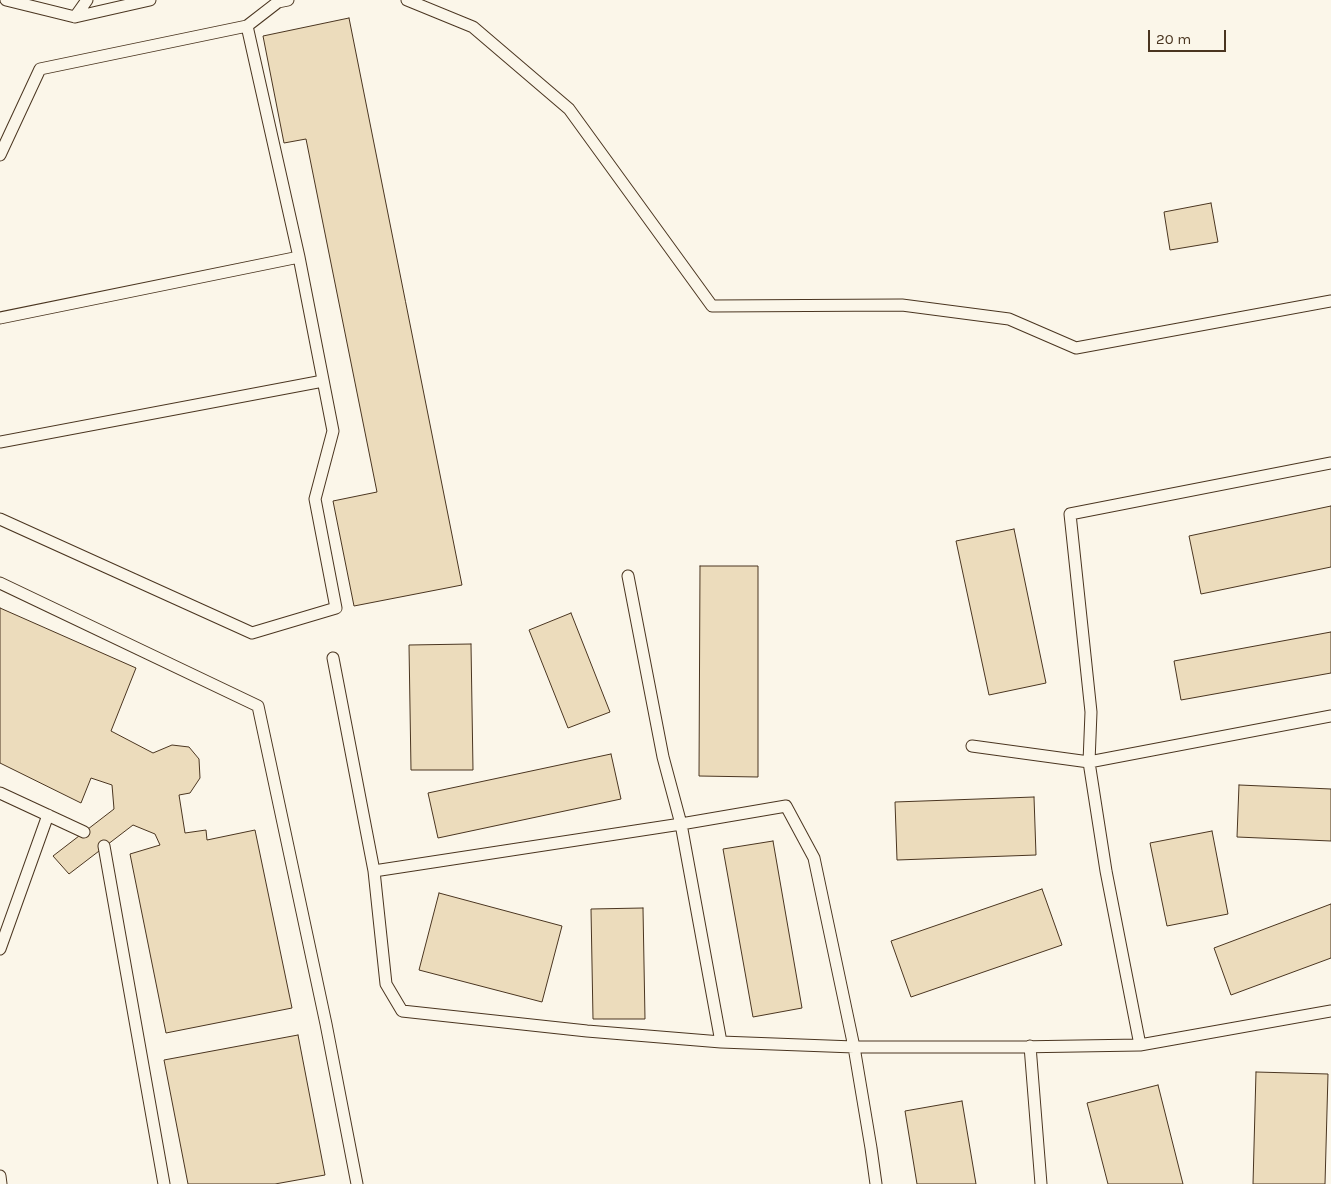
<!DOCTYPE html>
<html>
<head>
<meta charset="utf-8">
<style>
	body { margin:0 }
	#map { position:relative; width:1331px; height:1184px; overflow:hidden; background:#fbf6e9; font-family:Karla,sans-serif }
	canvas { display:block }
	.scale { position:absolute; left:1148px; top:30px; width:78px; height:22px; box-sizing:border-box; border:2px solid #4a3520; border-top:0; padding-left:6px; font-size:15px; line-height:18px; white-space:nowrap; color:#4a3520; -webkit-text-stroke:4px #fbf6e9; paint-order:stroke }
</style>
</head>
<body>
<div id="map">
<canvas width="1331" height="1184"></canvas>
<div class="scale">20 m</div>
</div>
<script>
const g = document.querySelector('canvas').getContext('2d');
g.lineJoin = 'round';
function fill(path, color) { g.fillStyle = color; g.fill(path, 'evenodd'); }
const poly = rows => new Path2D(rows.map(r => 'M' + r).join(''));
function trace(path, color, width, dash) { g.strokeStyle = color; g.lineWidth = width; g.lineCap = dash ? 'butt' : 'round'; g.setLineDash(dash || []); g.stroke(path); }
const building = poly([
	[349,18,462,585,354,606,333,501,377,492,306,139,284,143,263,36,349,18],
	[1211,203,1218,242,1170,250,1164,212,1211,203],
	[1331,506,1331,567,1201,594,1189,536,1331,506],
	[1014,529,1046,683,989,695,956,541,1014,529],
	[700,566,758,566,758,777,699,776,700,566],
	[0,608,136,668,111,731,153,753,172,745,189,747,199,759,200,778,190,793,179,795,185,833,206,830,207,840,255,830,292,1008,166,1033,130,854,160,845,155,834,133,825,69,874,53,856,114,809,112,785,91,778,81,803,0,763,0,608],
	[571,613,610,712,568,728,529,630,571,613],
	[1331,632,1331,673,1181,700,1174,661,1331,632],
	[471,644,473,770,411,770,409,645,471,644],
	[611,754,621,799,438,838,428,793,611,754],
	[1239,785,1331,789,1331,841,1237,837,1239,785],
	[1034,797,1036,855,897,860,895,802,1034,797],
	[1212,831,1228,914,1167,926,1150,843,1212,831],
	[773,841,802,1008,753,1017,723,849,773,841],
	[1042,889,1062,945,911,997,891,941,1042,889],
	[439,893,562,926,542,1002,419,970,439,893],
	[1331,904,1331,958,1231,995,1214,948,1331,904],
	[643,908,645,1019,593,1019,591,909,643,908],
	[298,1035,325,1175,275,1184,188,1184,164,1060,298,1035],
	[1256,1072,1328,1074,1325,1184,1253,1184,1256,1072],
	[1158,1085,1183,1184,1108,1184,1087,1103,1158,1085],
	[962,1101,976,1184,917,1184,905,1111,962,1101]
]);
fill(building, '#ecdcbc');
trace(building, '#4a3520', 1);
const service = poly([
	[6,0,75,17,87,0],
	[407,0,473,27,569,109,712,306,902,305,1009,319,1076,348,1331,301],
	[75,17,150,0],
	[0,155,40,69,247,26,278,2,288,0],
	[0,318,299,257],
	[0,442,323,381],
	[0,519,252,633,336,608,315,499,333,431,299,257,247,26],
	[628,576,663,757,681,824,721,1042],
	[0,583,258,706,326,1024,357,1184],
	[333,658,374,871,386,984,402,1011,587,1031,721,1042,854,1047,1016,1047,1140,1045,1331,1011],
	[972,746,1089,762,1331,716],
	[0,793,84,832],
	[104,846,164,1184],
	[374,871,681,824,786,806,814,858,854,1047,871,1148,876,1184],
	[0,949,48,815],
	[1140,1045,1106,871,1089,762,1091,712,1070,514,1331,463],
	[1030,1046,1041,1184],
	[0,1176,1,1184]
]);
trace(service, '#4a3520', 13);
trace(service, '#fbf6e9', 11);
</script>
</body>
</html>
